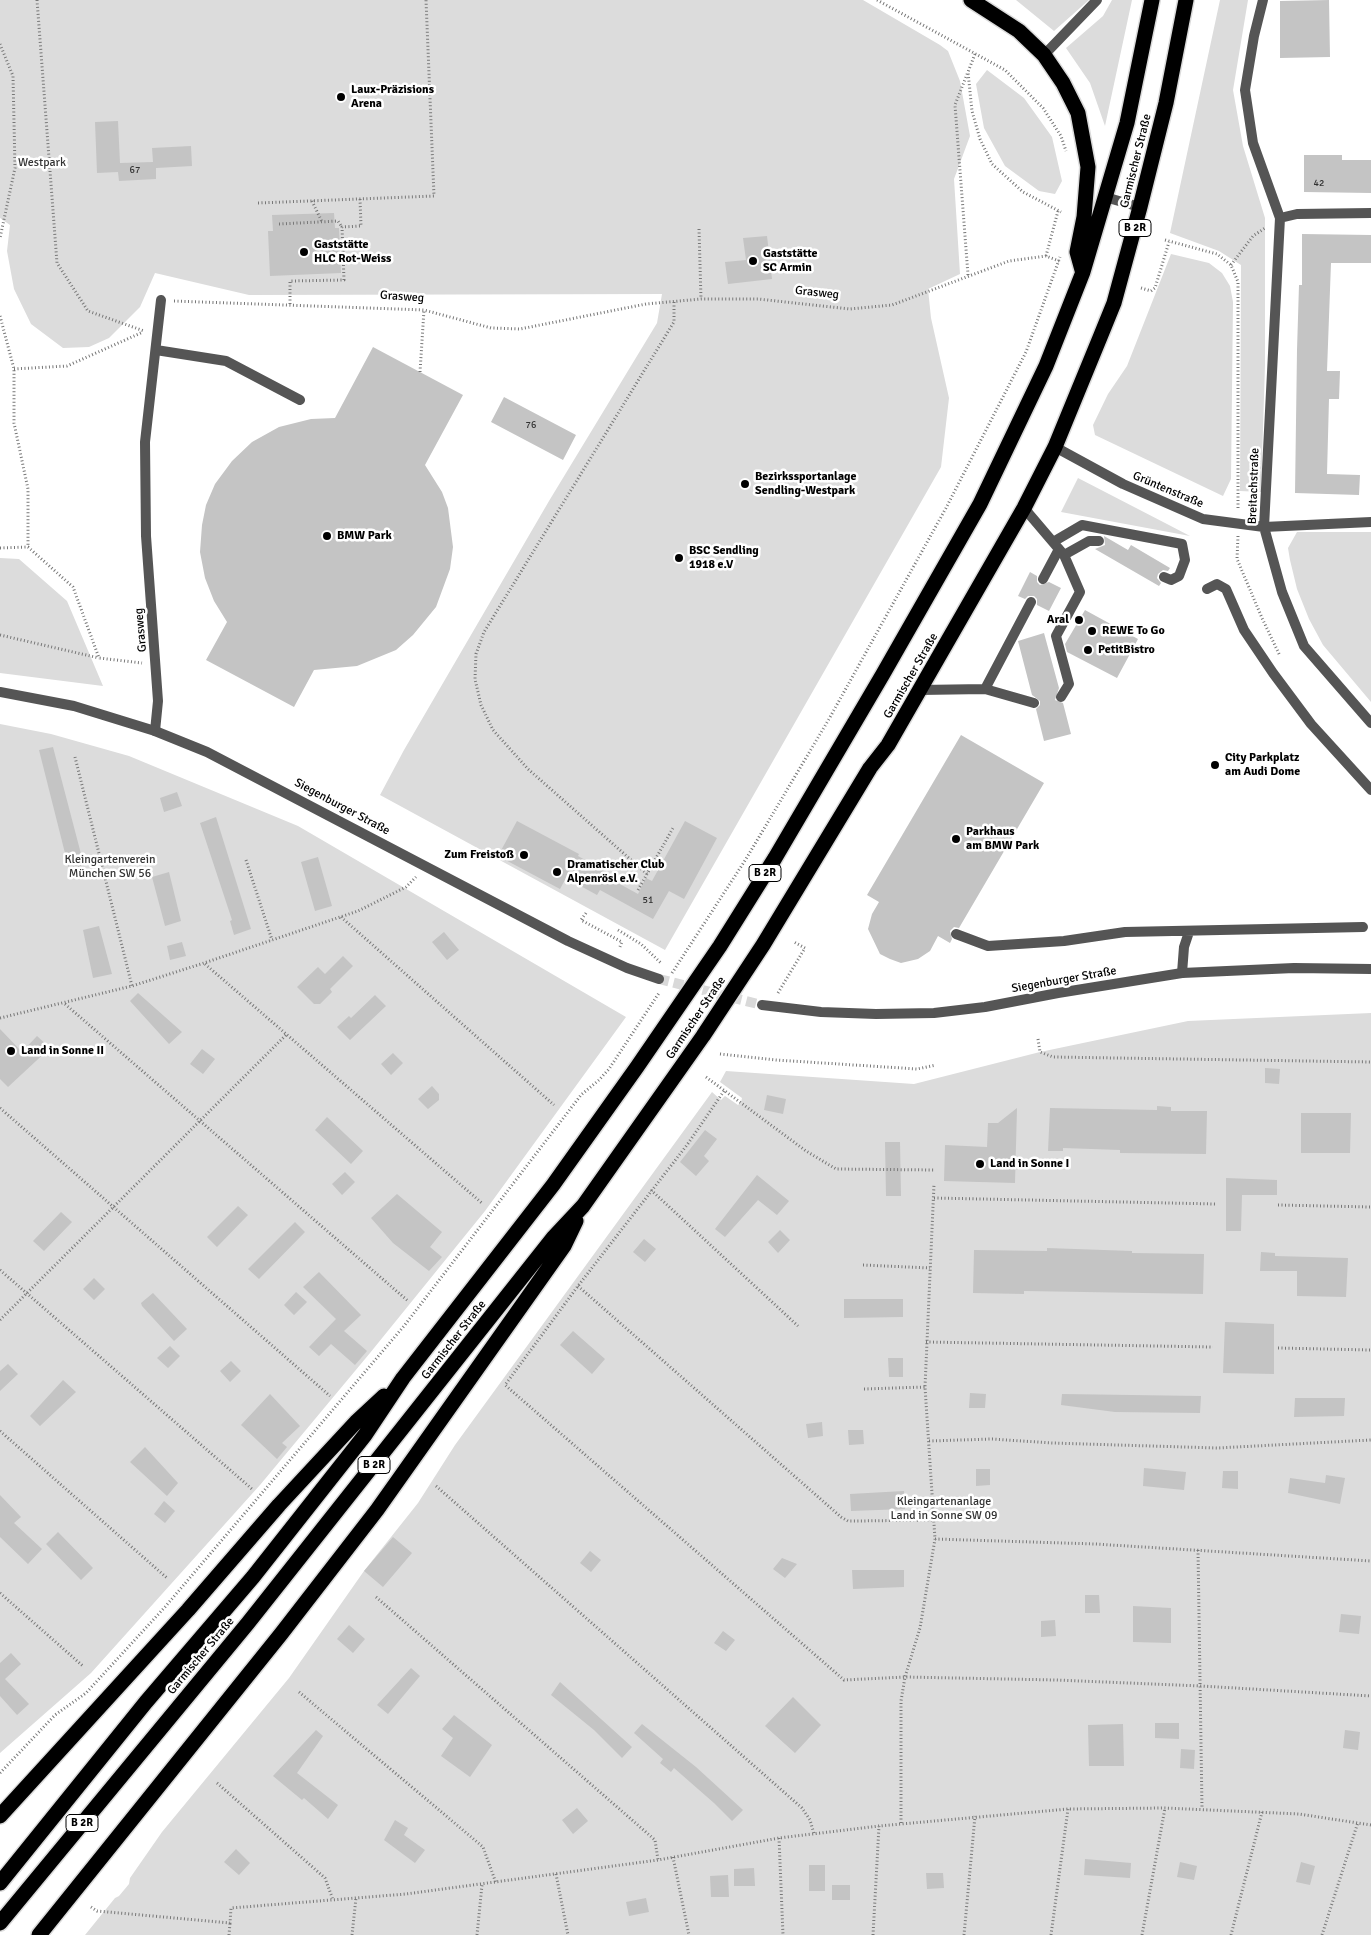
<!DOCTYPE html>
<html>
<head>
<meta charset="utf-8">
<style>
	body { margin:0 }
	canvas { display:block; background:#fff }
</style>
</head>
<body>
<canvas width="1371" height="1935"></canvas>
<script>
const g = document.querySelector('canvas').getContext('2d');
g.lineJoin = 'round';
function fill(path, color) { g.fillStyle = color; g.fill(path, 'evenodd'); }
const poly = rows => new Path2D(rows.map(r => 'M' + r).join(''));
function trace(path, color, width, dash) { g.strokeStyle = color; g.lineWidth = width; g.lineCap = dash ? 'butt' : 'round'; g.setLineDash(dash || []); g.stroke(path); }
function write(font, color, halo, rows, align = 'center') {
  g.font = font + ' Signika,sans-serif'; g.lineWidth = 5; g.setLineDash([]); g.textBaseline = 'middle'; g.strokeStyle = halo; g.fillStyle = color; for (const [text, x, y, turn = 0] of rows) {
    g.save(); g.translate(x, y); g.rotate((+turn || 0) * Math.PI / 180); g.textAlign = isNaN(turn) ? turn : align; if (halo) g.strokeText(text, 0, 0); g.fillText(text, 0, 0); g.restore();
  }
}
fill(poly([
	[0,0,863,0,940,45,948,51,960,81,970,136,954,179,960,274,928,289,931,318,949,398,941,467,665,950,380,795,404,750,549,501,657,323,662,294,249,295,155,273,140,307,109,338,89,347,63,348,31,324,14,289,7,251,10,225,0,218],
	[1016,0,1089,0,1054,31],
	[1112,0,1132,0,1105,126,1090,83,1066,48,1103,16],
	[1220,0,1248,0,1233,90,1243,146,1265,218,1265,365,1261,492,1240,491,1241,265,1219,251,1170,233],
	[987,70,1024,98,1052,137,1062,181,1055,194,1039,191,1005,166,984,128,976,84],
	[1171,254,1209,263,1222,273,1230,286,1233,302,1231,479,1223,496,1095,435,1093,425,1108,394,1127,366],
	[1078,478,1167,524,1190,536,1061,512],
	[1297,532,1371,532,1371,702,1323,645,1309,619,1297,589,1290,560,1288,548],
	[0,558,19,559,67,601,103,686,0,673],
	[0,724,51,734,129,756,298,826,626,1017,485,1211,370,1353,260,1485,91,1673,0,1753],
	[1371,1013,1371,1935,85,1935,115,1898,119,1896,129,1884,130,1878,162,1832,289,1678,364,1571,418,1503,455,1445,712,1092,721,1100,725,1096,738,1105,741,1102,742,1098,720,1082,726,1071,914,1084,1040,1052,1188,1021]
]), '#dcdcdc');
fill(poly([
	[1329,0,1330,57,1280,58,1280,1],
	[118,121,120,163,153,162,152,148,191,146,192,166,156,168,156,179,119,181,118,172,97,173,95,122],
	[1304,155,1342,155,1342,160,1371,160,1371,193,1304,192],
	[334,213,335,228,339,228,341,273,270,276,268,231,273,231,272,215],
	[1302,234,1371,235,1371,263,1331,263,1327,371,1340,371,1339,399,1329,399,1327,474,1360,475,1359,495,1295,493,1297,350,1299,285,1302,285],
	[767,236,772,279,728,284,725,262,746,260,743,238],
	[373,347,463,395,425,465,442,492,448,508,453,547,450,569,436,607,413,635,396,650,357,666,314,670,294,707,206,660,227,622,214,601,205,578,200,552,202,525,206,505,215,484,232,461,252,442,279,427,311,419,335,418],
	[504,397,576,435,563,460,491,422],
	[1104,536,1128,550,1131,545,1170,568,1168,571,1163,570,1158,574,1157,578,1161,583,1159,586,1095,549,1105,545],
	[1030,572,1037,576,1037,582,1040,585,1049,582,1061,588,1049,611,1037,605,1037,599,1034,596,1028,596,1025,599,1018,596],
	[1085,610,1138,639,1117,678,1067,652,1065,644],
	[1044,633,1059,688,1055,700,1063,703,1071,734,1044,741,1036,709,1040,705,1040,701,1032,695,1018,641],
	[961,735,1044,783,959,928,954,927,950,931,952,939,950,943,938,936,930,951,918,959,901,963,890,959,880,954,868,929,872,914,879,902,867,895],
	[53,747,86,873,71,877,39,750],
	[177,792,182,806,164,812,160,798],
	[216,817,251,929,234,935,230,921,232,920,200,823],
	[517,821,579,854,578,856,609,873,607,877,638,894,646,878,652,881,685,821,717,838,684,899,669,891,653,919,600,890,597,895,566,878,560,889,498,856],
	[318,857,332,906,315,911,301,862],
	[169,872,181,921,165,926,152,877],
	[99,926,112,974,93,978,83,930],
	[444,932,459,950,447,960,432,942],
	[182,942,186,956,170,960,167,946],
	[343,956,353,966,330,989,332,992,320,1004,314,1004,297,987,318,967,325,974],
	[138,993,182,1032,169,1044,130,1001],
	[375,995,386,1006,350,1040,337,1027,349,1016,351,1018],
	[0,1029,22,1052,37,1036,50,1048,8,1087,0,1079],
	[202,1049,215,1059,203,1074,190,1064],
	[393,1053,403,1063,391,1075,381,1064],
	[1265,1068,1280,1069,1279,1084,1265,1083],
	[432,1086,439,1094,439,1100,428,1109,418,1099],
	[767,1095,786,1099,783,1114,764,1110],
	[1157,1106,1171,1107,1171,1111,1207,1111,1206,1154,1120,1153,1120,1150,1063,1148,1063,1151,1048,1151,1050,1108,1157,1110],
	[1017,1108,1015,1183,944,1181,945,1145,987,1147,988,1123,998,1123],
	[1301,1113,1351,1113,1350,1153,1301,1153],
	[327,1117,363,1151,351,1164,315,1130],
	[705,1130,717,1139,704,1156,709,1161,696,1176,680,1162],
	[885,1142,900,1142,901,1196,886,1196],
	[345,1172,355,1182,342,1195,332,1184],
	[757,1175,789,1201,777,1215,758,1200,725,1237,715,1229],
	[1226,1178,1277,1180,1277,1195,1242,1195,1241,1231,1226,1231],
	[397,1194,442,1232,430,1247,442,1257,429,1271,393,1243,371,1218],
	[238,1206,248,1215,217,1247,207,1237],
	[61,1212,72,1222,44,1251,33,1241],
	[295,1222,305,1232,259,1279,248,1269],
	[780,1230,790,1240,778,1253,768,1242],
	[644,1239,656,1249,645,1262,633,1252],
	[1047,1248,1132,1251,1132,1253,1204,1254,1203,1294,1024,1291,1024,1294,973,1293,974,1250,1047,1251],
	[1261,1252,1275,1253,1275,1256,1348,1258,1346,1297,1297,1296,1297,1271,1260,1271],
	[319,1272,361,1315,344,1331,367,1351,355,1365,331,1344,319,1356,309,1347,336,1319,303,1287],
	[94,1278,105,1289,94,1300,83,1289],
	[296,1292,307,1302,294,1315,284,1305],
	[153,1293,187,1329,174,1341,142,1306,141,1303],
	[844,1299,903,1299,903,1317,844,1318],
	[1225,1322,1274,1324,1274,1374,1223,1373],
	[573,1331,605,1359,592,1374,560,1345],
	[170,1346,180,1356,168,1368,157,1358],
	[888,1358,903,1358,903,1377,889,1377],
	[231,1361,241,1371,230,1382,220,1371],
	[8,1364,18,1374,0,1391,0,1371],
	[63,1380,76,1392,40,1426,30,1416],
	[970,1393,986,1394,985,1408,969,1408],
	[270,1394,300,1426,282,1443,287,1447,277,1459,241,1425],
	[1062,1394,1201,1396,1200,1413,1115,1412,1061,1405],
	[1295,1398,1345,1398,1344,1416,1294,1417],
	[822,1422,823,1436,808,1438,806,1424],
	[848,1430,863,1430,864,1444,849,1445],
	[145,1447,178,1483,167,1496,130,1462],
	[1144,1468,1186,1472,1184,1490,1143,1486],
	[976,1469,990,1469,990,1485,976,1486],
	[1223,1471,1238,1471,1238,1489,1222,1488],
	[1326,1475,1345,1478,1340,1504,1288,1493,1290,1478,1325,1483],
	[904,1491,905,1509,851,1511,850,1494],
	[0,1495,21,1517,14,1523,42,1549,28,1564,0,1537],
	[164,1501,175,1511,165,1523,154,1514],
	[58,1532,93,1568,81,1580,46,1544],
	[393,1537,412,1553,383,1587,364,1571],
	[590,1551,601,1560,591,1572,580,1563],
	[782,1558,797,1564,785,1578,773,1569],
	[852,1570,904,1570,904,1587,853,1589],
	[1085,1595,1099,1595,1100,1613,1085,1613],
	[1133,1606,1171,1608,1171,1643,1133,1642],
	[1341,1614,1361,1616,1359,1634,1339,1632],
	[1055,1620,1056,1636,1041,1637,1041,1621],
	[349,1625,365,1639,353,1653,337,1639],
	[723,1631,735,1640,726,1651,714,1643],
	[11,1653,21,1664,5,1679,29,1704,17,1715,0,1696,0,1663],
	[411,1668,420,1676,388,1714,377,1705],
	[560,1682,632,1747,622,1758,594,1730,551,1695],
	[793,1697,821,1725,795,1753,765,1726],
	[454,1715,492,1745,470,1777,441,1756,453,1738,442,1729],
	[1155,1723,1179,1723,1179,1739,1155,1738],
	[642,1724,696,1767,743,1810,732,1821,714,1803,674,1768,671,1772,660,1763,663,1759,634,1733],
	[1123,1724,1124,1766,1089,1766,1088,1725],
	[316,1730,323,1736,297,1773,338,1805,328,1819,304,1798,302,1800,273,1776],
	[1345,1730,1360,1732,1358,1750,1343,1748],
	[1181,1749,1195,1750,1194,1769,1180,1768],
	[577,1808,588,1821,573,1834,562,1820],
	[395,1820,408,1828,404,1835,425,1850,415,1863,384,1840],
	[236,1849,250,1863,239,1875,224,1862],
	[1085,1859,1131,1863,1130,1878,1084,1875],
	[1180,1862,1197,1866,1194,1880,1177,1877],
	[1301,1862,1315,1866,1310,1885,1296,1882],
	[809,1865,825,1865,825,1891,809,1891],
	[754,1868,755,1886,734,1886,734,1869],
	[926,1873,943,1873,944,1888,927,1889],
	[728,1875,729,1897,711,1897,710,1876],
	[832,1885,850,1885,850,1900,832,1900],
	[646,1898,649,1912,629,1916,626,1902]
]), '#c4c4c4');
trace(poly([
	[659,979,762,1005]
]), '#d9d9d9', 10, [10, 5]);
const highway = poly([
	[971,0,1019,31,1044,55,1063,83,1078,113,1088,167,1084,217,1077,252,1082,270],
	[0,1816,188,1610,279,1505,356,1422,384,1396],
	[0,1883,146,1702,253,1577,365,1435,403,1378,553,1185,637,1067,720,946,775,858,883,674,980,504,1046,366,1083,272,1127,123,1152,0],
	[0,1923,248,1623,553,1238,583,1206,703,1036,763,945,870,768,888,745,1024,508,1055,447,1101,335,1114,303,1140,207,1166,103,1186,0],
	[39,1935,281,1634,377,1510,564,1246,576,1221]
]);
trace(highway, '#dbdbdb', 18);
trace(poly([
	[37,0,57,263,88,311,144,331],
	[877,0,1005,70,1043,108,1061,136,1066,151],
	[0,44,13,76,15,168,0,238],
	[975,54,968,72,972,111,980,139,992,164,1023,192,1061,212],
	[312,201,322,222],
	[258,203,434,196,426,0],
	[279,224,338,221,342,227],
	[699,229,701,299],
	[1165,240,1217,254,1231,265,1238,282,1238,510],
	[1046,256,1058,211],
	[1231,265,1253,236,1265,228],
	[968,275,955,105,968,72],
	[1141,288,1151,291,1155,288,1169,242],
	[174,301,424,310,491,328,520,329,646,304,701,299,758,299,850,309,892,305,1009,261,1046,256,1059,261],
	[290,304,290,281,344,280,342,227,361,226,360,199],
	[0,316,14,369,14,423,28,489,28,547],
	[14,369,67,366,143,332],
	[420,372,424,310],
	[1238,536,1237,559,1262,618,1280,656],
	[0,548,28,547,73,587,99,658,142,663],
	[0,635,99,658],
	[75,757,132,986],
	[246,860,272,940],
	[647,874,528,769,493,730,481,705,475,679,476,654,484,632,674,322,674,301],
	[638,890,673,828],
	[586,913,581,920,622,942,619,949],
	[341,917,554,1105],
	[618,930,641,944,662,964],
	[205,964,483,1204],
	[672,973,746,859,829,719,946,508,1026,352,1060,257],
	[778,993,805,948,794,942],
	[65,1004,408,1301],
	[0,1018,132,986,204,963,358,911,406,887,416,877],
	[1038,1039,1040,1052,1053,1057,1371,1062],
	[720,1054,776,1060,917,1069,936,1065],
	[706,1077,806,1151,836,1169,935,1170],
	[724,1091,687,1145,578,1286,505,1385,844,1680,905,1677,1056,1680,1201,1686,1371,1696],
	[0,1108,330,1396],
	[651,1190,798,1326],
	[934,1198,1216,1204],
	[1278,1205,1371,1207],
	[863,1265,930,1268],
	[0,1270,252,1489],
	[578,1286,841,1517,848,1521,857,1521,934,1520],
	[0,1320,286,1035],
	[926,1342,1213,1347],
	[1278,1348,1371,1350],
	[864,1389,925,1387],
	[0,1431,167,1578],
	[929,1441,992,1439,1052,1443,1217,1448,1371,1440],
	[436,1486,802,1808,810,1820,814,1834],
	[935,1539,1095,1544,1371,1561],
	[1198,1550,1202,1809],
	[0,1593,84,1667],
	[376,1597,655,1840,658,1860],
	[299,1692,483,1847,496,1883],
	[0,1773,55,1715,86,1693,165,1607,404,1326,581,1095,599,1080,609,1069,659,993],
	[217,1783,325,1878,333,1900],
	[901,1823,901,1701,905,1677,920,1628,935,1539,925,1387,934,1184],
	[779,1838,783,1935],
	[673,1857,689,1935],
	[556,1874,568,1935],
	[91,1907,97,1911,230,1923,231,1908,406,1894,658,1860,779,1838,879,1826,1068,1809,1165,1808,1299,1814,1371,1825],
	[229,1935,230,1923],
	[352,1935,356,1898],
	[477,1935,482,1885],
	[873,1935,879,1826],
	[964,1935,975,1816],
	[1051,1935,1068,1809],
	[1142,1935,1165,1808],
	[1231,1935,1262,1812],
	[1322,1935,1358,1822]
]), '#777', 3, [1, 2.5]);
trace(poly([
	[1044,55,1097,0],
	[1105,197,1140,207],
	[156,350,226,361,300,400],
	[1024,508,1064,555,1080,592,1056,636,1069,684,1061,697],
	[1053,542,1082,525,1182,544,1185,560,1179,576,1171,580,1164,577],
	[1064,555,1089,541,1099,541],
	[1043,579,1059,549],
	[1207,589,1217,584,1226,589,1244,630,1273,673,1311,724,1371,790],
	[985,689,1031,602],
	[920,690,985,689,1034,703],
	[155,731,158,701,146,536,145,442,161,300],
	[956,934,988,946,1064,941,1125,932,1363,927],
	[1182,973,1184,947,1189,932]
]), '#555', 10);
trace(poly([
	[1263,0,1254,36,1245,90,1253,143,1280,218,1264,527,1282,592,1304,646,1371,723],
	[1280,218,1297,214,1371,213],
	[1055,447,1123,484,1203,519,1264,527,1371,522],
	[0,692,74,706,155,731,207,752,568,941,627,968,659,979],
	[762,1005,821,1012,876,1014,934,1013,985,1007,1058,993,1182,973,1294,968,1371,969]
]), '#555', 10);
trace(highway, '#000', 15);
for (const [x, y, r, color] of [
	[341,97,5,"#000"],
	[304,252,5,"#000"],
	[753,261,5,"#000"],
	[745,484,5,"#000"],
	[327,536,5,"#000"],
	[679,558,5,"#000"],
	[1079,620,5,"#000"],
	[1092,631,5,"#000"],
	[1088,650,5,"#000"],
	[1215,765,5,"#000"],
	[956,839,5,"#000"],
	[524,855,5,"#000"],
	[557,872,5,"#000"],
	[11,1051,5,"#000"],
	[980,1164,5,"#000"]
]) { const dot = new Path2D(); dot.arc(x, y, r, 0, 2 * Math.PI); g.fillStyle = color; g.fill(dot); trace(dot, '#fff', 2); }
write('10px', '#313131', null, [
	["67",135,170],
	["42",1319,183],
	["76",531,425],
	["51",648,900]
]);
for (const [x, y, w] of [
	[1135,228,32],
	[765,873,32],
	[374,1465,32],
	[82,1823,32]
]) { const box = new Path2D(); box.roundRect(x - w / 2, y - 8.5, w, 17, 4); g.fillStyle = '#fff'; g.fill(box); trace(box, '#000', 1); }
write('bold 11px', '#000', null, [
	["B 2R",1135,228],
	["B 2R",765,873],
	["B 2R",374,1465],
	["B 2R",82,1823]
]);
write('bold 12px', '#000', '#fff', [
	["Laux-Präzisions",351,90],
	["Arena",351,104],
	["Gaststätte",314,245],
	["HLC Rot-Weiss",314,259],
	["Gaststätte",763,254],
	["SC Armin",763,268],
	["Bezirkssportanlage",755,477],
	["Sendling-Westpark",755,491],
	["BMW Park",337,536],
	["BSC Sendling",689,551],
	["1918 e.V",689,565],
	["Aral",1069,620,"right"],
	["REWE To Go",1102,631],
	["PetitBistro",1098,650],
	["City Parkplatz",1225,758],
	["am Audi Dome",1225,772],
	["Parkhaus",966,832],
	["am BMW Park",966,846],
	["Zum Freistoß",514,855,"right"],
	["Dramatischer Club",567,865],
	["Alpenrösl e.V.",567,879],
	["Land in Sonne II",21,1051],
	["Land in Sonne I",990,1164]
], 'left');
write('12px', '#000', '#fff', [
	["Garmischer Straße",1136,161,-76],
	["Grasweg",817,293,6],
	["Grasweg",402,297,4],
	["Breitachstraße",1254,486,-88],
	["Grüntenstraße",1168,490,23],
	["Grasweg",141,630,-95],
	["Garmischer Straße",911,676,-60],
	["Siegenburger Straße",342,807,28],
	["Siegenburger Straße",1064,980,-10],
	["Garmischer Straße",696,1018,-56],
	["Garmischer Straße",454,1340,-52],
	["Garmischer Straße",201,1656,-50]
]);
write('12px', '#333', '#fff', [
	["Westpark",42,163],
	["Kleingartenverein",110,860],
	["München SW 56",110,874],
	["Kleingartenanlage",944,1502],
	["Land in Sonne SW 09",944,1516]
]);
</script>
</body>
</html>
